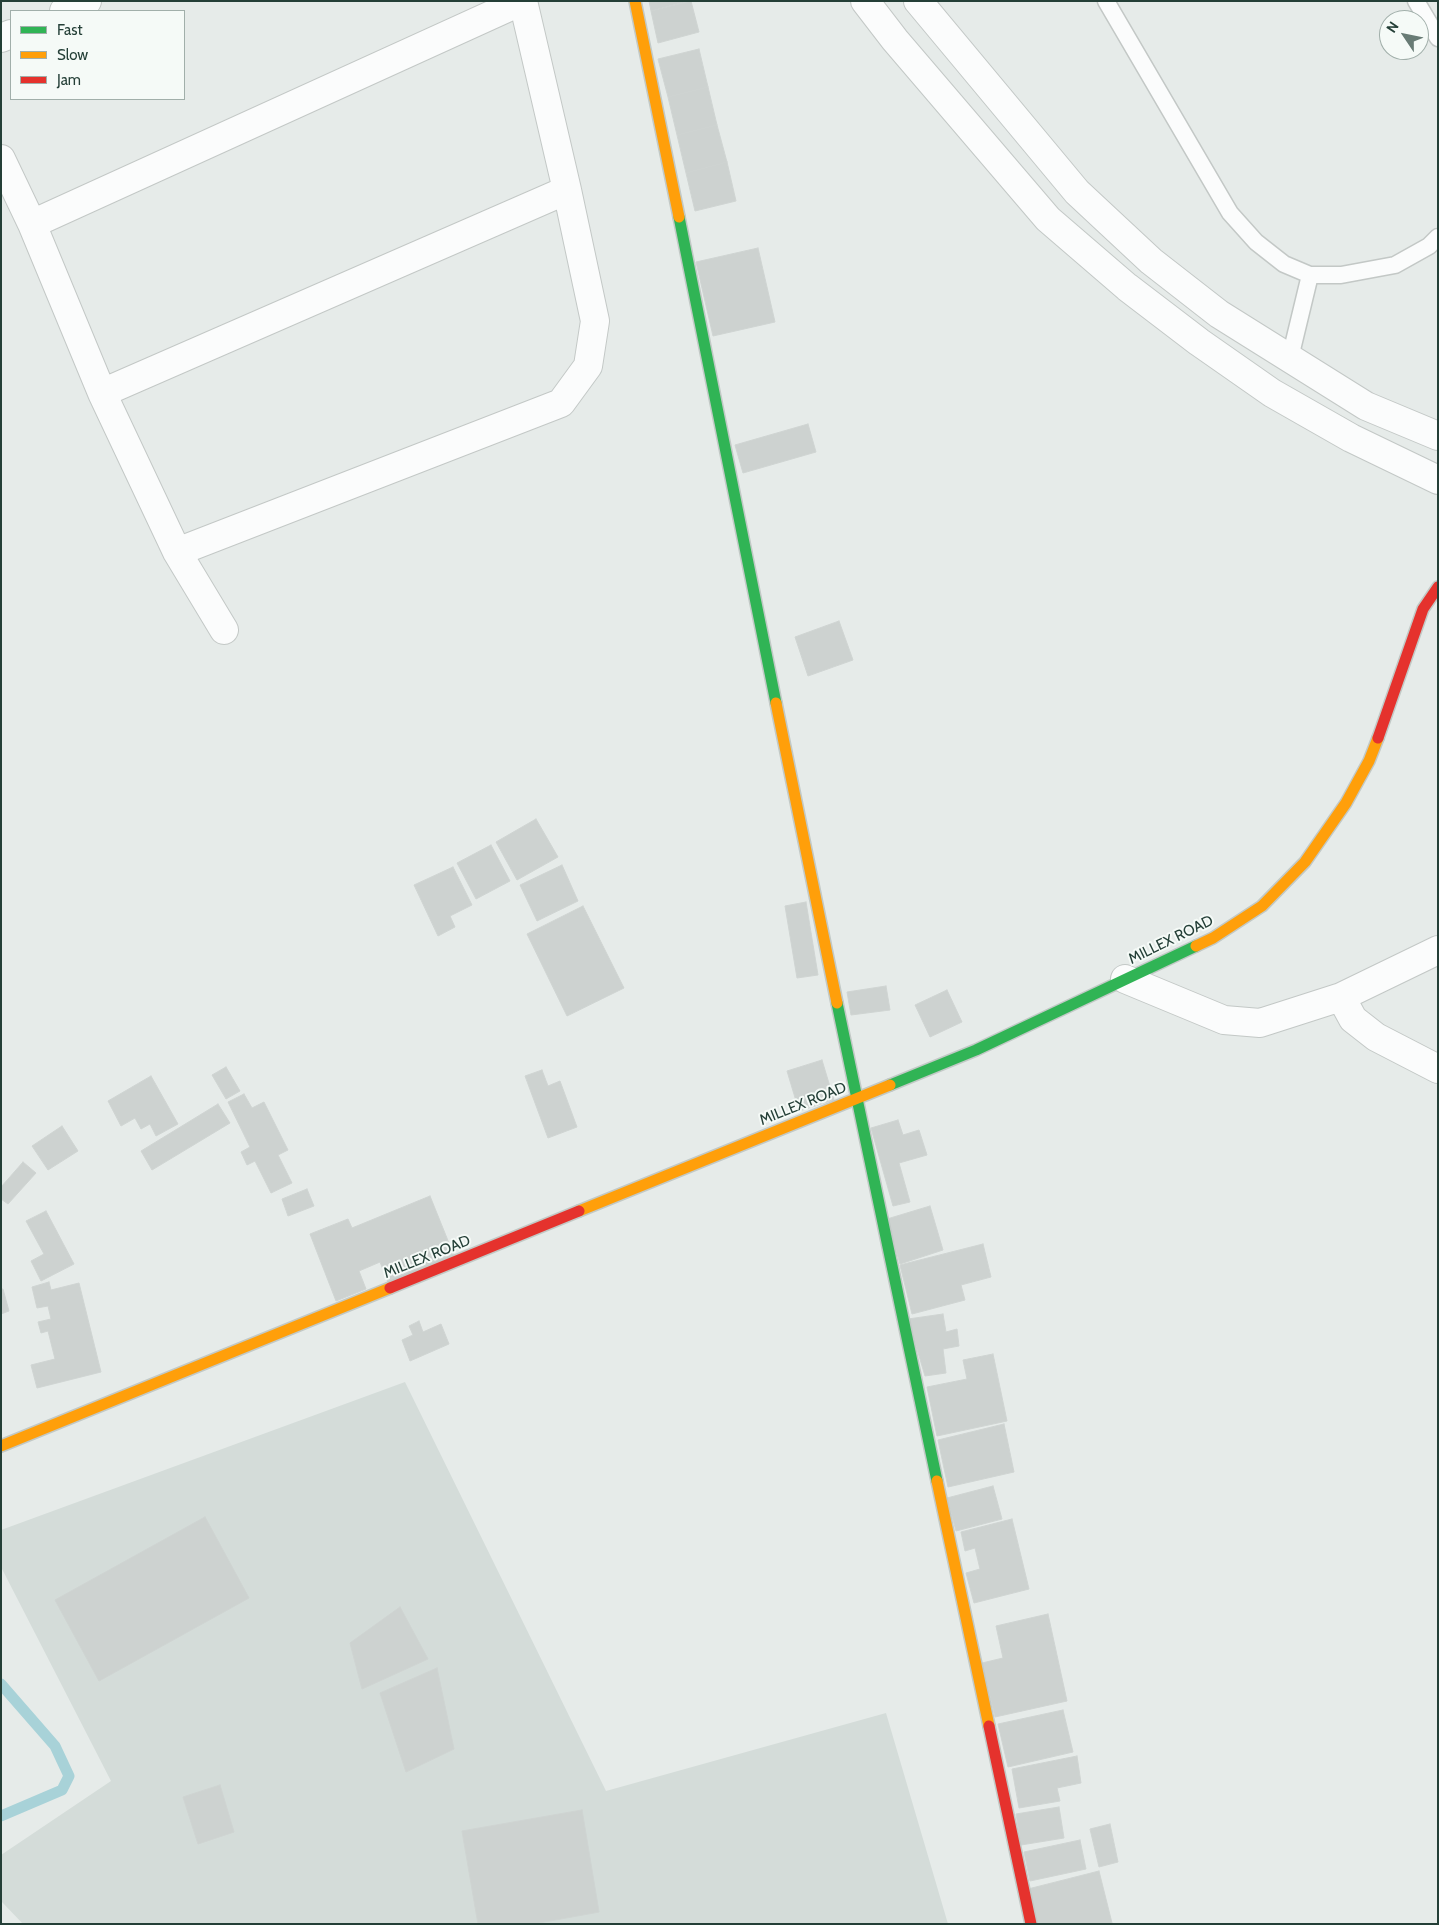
<!DOCTYPE html>
<html>
<head>
<meta charset="utf-8">
<style>
	body { margin:0 }
	#map { position:relative; width:1439px; height:1925px; overflow:hidden; background:#e6ebe9; font-family:Cabin,sans-serif }
	canvas { display:block }
	.frame { position:absolute; inset:0; border:2px solid #243f37; pointer-events:none }
	.legend { position:absolute; left:10px; top:10px; width:175px; height:90px; box-sizing:border-box; background:#f5faf7; border:1px solid #a1afaa; margin:0; padding:6px 9px; list-style:none; font-size:15px; color:#243f37 }
	.legend li { display:flex; align-items:center; gap:10px; height:25px }
	.legend b { width:25px; border:1px solid #a1afaa }
	.north { position:absolute; left:1379px; top:10px; width:50px; height:50px; box-sizing:border-box; background:#f5faf7; border:1px solid #a1afaa; border-radius:50%; rotate:304deg; font-size:14px; font-weight:700; line-height:20px; text-align:center; color:#243f37 }
	.north::after { content:''; display:block; margin:auto; width:18px; height:22px; background:#687b75; clip-path:polygon(50% 0,100% 100%,50% 72%,0 100%) }
</style>
</head>
<body>
<div id="map">
<canvas width="1439" height="1925"></canvas>
<div class="frame"></div>
<ul class="legend">
<li><b style="height:6px;background:#30b455"></b>Fast</li>
<li><b style="height:6px;background:#ff9f0a"></b>Slow</li>
<li><b style="height:6px;background:#e5322d"></b>Jam</li>
</ul>
<div class="north">N</div>
</div>
<script>
const g = document.querySelector('canvas').getContext('2d');
g.lineJoin = 'round';
function fill(path, color) { g.fillStyle = color; g.fill(path, 'evenodd'); }
const poly = rows => new Path2D(rows.map(r => 'M' + r).join(''));
function trace(path, color, width, dash) { g.strokeStyle = color; g.lineWidth = width; g.lineCap = dash ? 'butt' : 'round'; g.setLineDash(dash || []); g.stroke(path); }
function write(font, color, halo, rows, align = 'center') {
  g.font = font + ' Cabin,sans-serif'; g.lineWidth = 4; g.setLineDash([]); g.textBaseline = 'middle'; g.strokeStyle = halo; g.fillStyle = color; for (const [text, x, y, turn = 0] of rows) {
    g.save(); g.translate(x, y); g.rotate((+turn || 0) * Math.PI / 180); g.textAlign = isNaN(turn) ? turn : align; if (halo) g.strokeText(text, 0, 0); g.fillText(text, 0, 0); g.restore();
  }
}
fill(poly([
	[405,1382,606,1791,886,1713,948,1924,23,1924,1,1901,1,1855,111,1781,1,1567,1,1530]
]), '#d4dcd9');
trace(poly([
	[1,1684,55,1746,69,1776,62,1790,1,1816]
]), '#a8d2d8', 11);
const building = poly([
	[649,1,688,1,651,11,649,1],
	[691,1,699,32,658,43,651,11,691,1],
	[699,49,708,87,668,97,658,59,699,49],
	[708,87,717,125,677,135,668,97,708,87],
	[717,125,727,162,686,173,677,135,717,125],
	[727,162,736,201,695,211,686,173,727,162],
	[758,248,775,322,713,336,696,262,758,248],
	[808,424,816,452,743,473,735,445,808,424],
	[839,621,853,660,808,676,795,637,839,621],
	[536,819,558,857,517,880,496,842,536,819],
	[491,845,510,881,476,899,457,863,491,845],
	[562,865,578,901,537,921,520,885,562,865],
	[453,867,472,905,450,916,455,927,438,936,414,885,453,867],
	[806,902,818,975,797,978,785,906,806,902],
	[583,906,624,988,567,1016,527,934,583,906],
	[886,986,890,1010,851,1015,847,992,886,986],
	[947,990,962,1022,930,1037,915,1005,947,990],
	[822,1060,834,1100,799,1111,787,1071,822,1060],
	[226,1067,240,1091,226,1099,212,1075,226,1067],
	[542,1070,548,1086,560,1081,577,1127,548,1138,525,1076,542,1070],
	[151,1076,178,1124,156,1136,150,1124,141,1129,135,1118,121,1126,108,1101,151,1076],
	[244,1094,252,1108,264,1102,288,1150,278,1155,292,1183,271,1193,255,1161,247,1165,241,1152,250,1147,228,1102,244,1094],
	[218,1104,230,1123,152,1170,141,1151,218,1104],
	[898,1120,903,1135,919,1130,927,1155,899,1163,910,1202,893,1206,871,1128,898,1120],
	[62,1126,78,1151,48,1170,32,1146,62,1126],
	[23,1162,36,1173,8,1204,1,1199,1,1187,23,1162],
	[307,1189,314,1206,288,1216,282,1199,307,1189],
	[430,1196,455,1258,389,1285,380,1262,359,1271,366,1289,336,1301,310,1234,348,1219,352,1228,430,1196],
	[930,1206,943,1250,900,1264,887,1219,930,1206],
	[46,1211,74,1264,41,1281,31,1261,44,1254,26,1221,46,1211],
	[983,1244,991,1277,961,1285,965,1300,912,1314,900,1265,983,1244],
	[49,1282,51,1290,79,1283,101,1372,37,1388,31,1365,55,1359,48,1331,41,1333,38,1322,51,1319,48,1306,37,1308,32,1287,49,1282],
	[1,1289,3,1289,9,1311,1,1314,1,1289],
	[943,1314,946,1332,957,1329,959,1346,943,1349,946,1373,925,1376,908,1319,943,1314],
	[419,1321,423,1332,441,1324,449,1344,410,1361,402,1340,413,1335,409,1326,419,1321],
	[993,1354,1007,1421,937,1436,927,1387,967,1379,963,1360,993,1354],
	[1004,1424,1014,1472,948,1487,938,1440,1004,1424],
	[993,1486,1002,1519,956,1531,947,1498,993,1486],
	[205,1517,249,1598,99,1681,55,1600,205,1517],
	[1012,1519,1029,1589,974,1603,966,1573,980,1569,975,1548,965,1551,961,1532,1012,1519],
	[400,1607,428,1659,362,1689,350,1643,400,1607],
	[1048,1614,1067,1701,995,1717,982,1663,1003,1658,996,1626,1048,1614],
	[437,1668,454,1749,406,1772,380,1693,437,1668],
	[1063,1710,1073,1752,1008,1767,998,1724,1063,1710],
	[1077,1756,1081,1783,1057,1788,1060,1801,1019,1808,1012,1769,1077,1756],
	[220,1785,234,1832,198,1844,183,1797,220,1785],
	[1059,1807,1064,1838,1021,1845,1016,1814,1059,1807],
	[582,1810,599,1912,533,1924,478,1924,462,1831,582,1810],
	[1110,1824,1118,1862,1099,1867,1090,1829,1110,1824],
	[1080,1840,1086,1869,1030,1881,1024,1852,1080,1840],
	[1099,1871,1112,1923,1036,1924,1028,1889,1099,1871]
]);
fill(building, '#cdd2d0');
trace(building, '#cfd4d2', 1);
const lane = poly([
	[1106,1,1230,213,1256,242,1284,264,1310,275,1290,358],
	[1416,1,1438,38],
	[1310,275,1341,275,1395,265,1429,246,1438,237]
]);
const street = poly([
	[865,1,895,40,1048,219,1127,287,1199,342,1272,393,1351,438,1438,480],
	[918,1,1077,192,1151,261,1219,314,1366,406,1438,436],
	[64,11,87,1],
	[1,38,11,34],
	[1,159,32,224,102,393,177,552,224,630],
	[32,224,522,1],
	[102,393,567,190],
	[177,552,561,403,588,366,595,321,567,190,523,1],
	[1438,950,1341,997,1353,1019,1376,1037,1438,1069],
	[1125,979,1224,1020,1260,1023,1341,997]
]);
const fast = poly([
	[679,217,776,703],
	[837,1003,937,1481],
	[890,1085,976,1050,1196,946]
]);
const slow = poly([
	[635,1,679,217],
	[776,703,837,1003],
	[1196,946,1213,938,1262,906,1305,862,1346,803,1369,761,1378,738],
	[579,1211,890,1085],
	[1,1446,390,1288],
	[937,1481,989,1726]
]);
const jam = poly([
	[1378,738,1423,609,1438,587],
	[390,1288,579,1211],
	[989,1726,1031,1924]
]);
trace(lane, '#c3c8c6', 19);
trace(street, '#c3c8c6', 30);
trace(fast, '#c2c9c6', 14);
trace(slow, '#c2c9c6', 14);
trace(jam, '#c2c9c6', 14);
trace(lane, '#fbfcfc', 16);
trace(street, '#fbfcfc', 28);
trace(fast, '#30b455', 11);
trace(slow, '#ff9f0a', 11);
trace(jam, '#e5322d', 11);
write('15px', '#243f37', '#f5faf7', [
	["MILLEX ROAD",1171,940,-26],
	["MILLEX ROAD",803,1104,-22],
	["MILLEX ROAD",427,1257,-22]
]);
</script>
</body>
</html>
